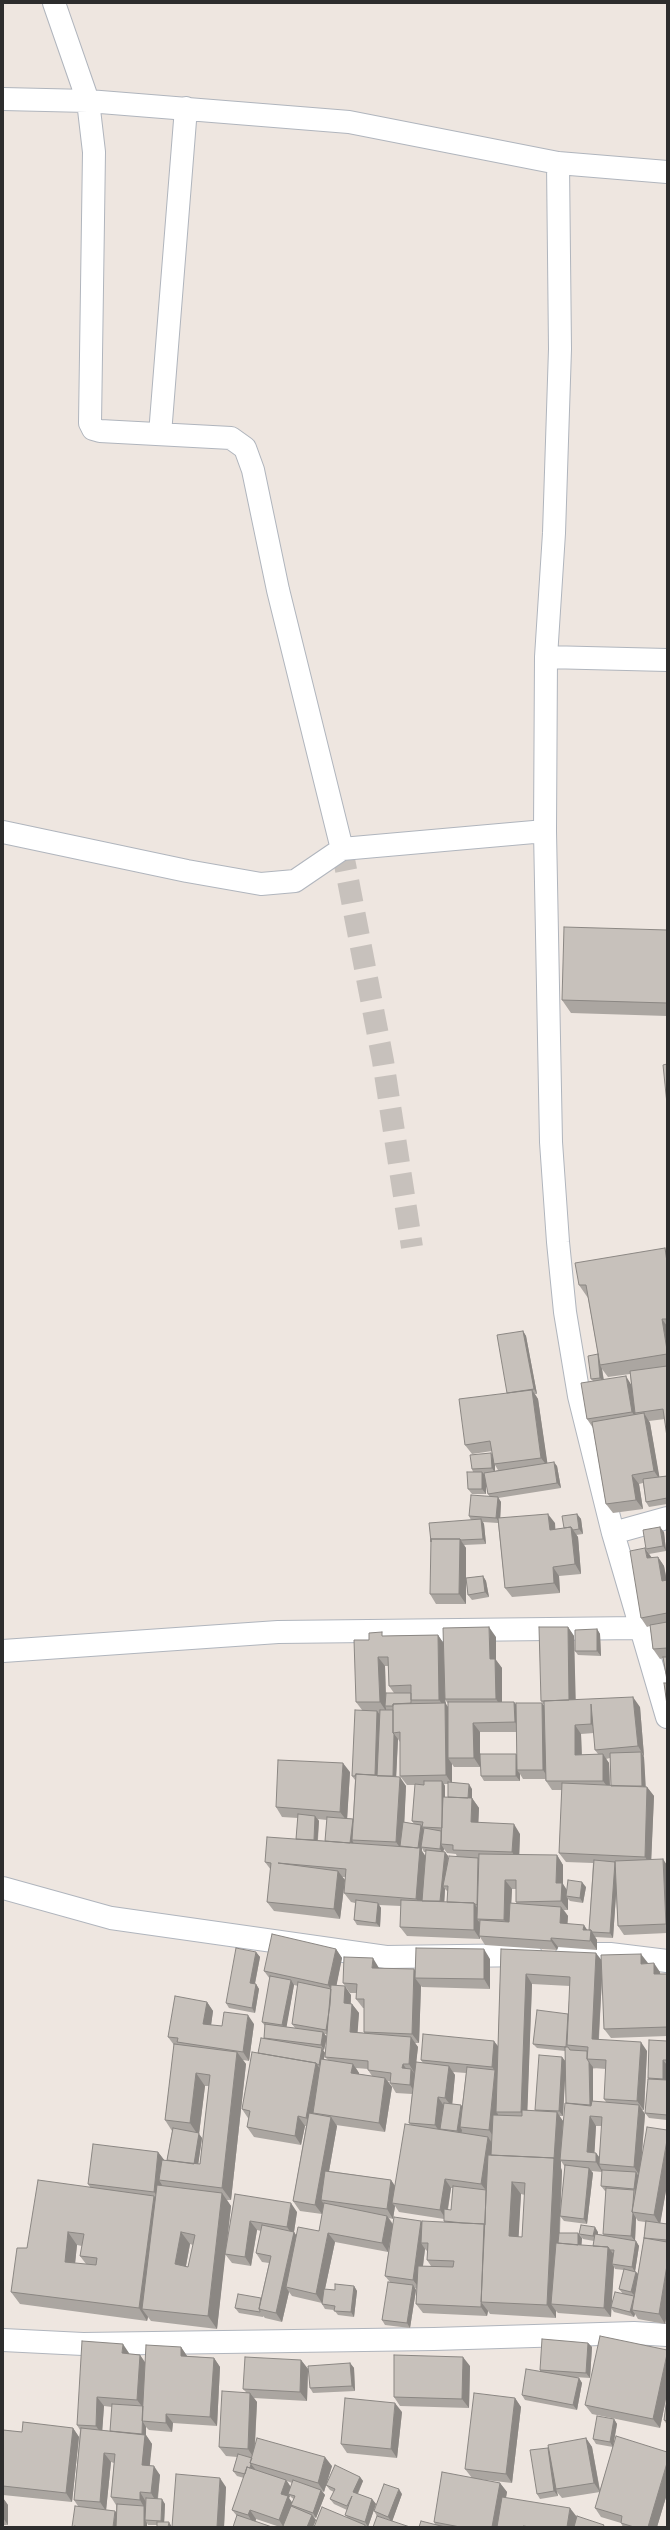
<!DOCTYPE html>
<html>
<head>
<meta charset="utf-8">
<style>
	body { margin:0 }
	#map { position:relative; width:670px; height:2530px; overflow:hidden; background:#eee6e0; font-family:Overpass,sans-serif }
	canvas { display:block }
	.frame { position:absolute; inset:0; border:4px solid #2d2d2d; pointer-events:none }
</style>
</head>
<body>
<div id="map">
<canvas width="670" height="2530"></canvas>
<div class="frame"></div>
</div>
<script>
const g = document.querySelector('canvas').getContext('2d');
g.lineJoin = 'round';
const poly = rows => new Path2D(rows.map(r => 'M' + r).join(''));
function trace(path, color, width, dash) { g.strokeStyle = color; g.lineWidth = width; g.lineCap = dash ? 'butt' : 'round'; g.setLineDash(dash || []); g.stroke(path); }
function fill(path, color) { g.fillStyle = color; g.fill(path, 'evenodd'); }
trace(poly([
	[342,849,383,1061,412,1247]
]), '#c7c1bc', 22, [22, 11]);
const street = poly([
	[54,3,88,101,94,152,90,423,93,429,100,431,231,438,245,448,253,470,278,590,342,849],
	[3,99,88,101,349,122,558,163,667,172],
	[558,163,560,349,554,533,546,657,545,831,551,1142,558,1242,565,1312,579,1396,613,1533,667,1717],
	[160,434,186,108],
	[546,657,667,660],
	[3,832,187,871,261,884,295,881,342,849,545,831],
	[613,1533,667,1518],
	[3,1651,278,1632,639,1628],
	[3,1888,111,1918,386,1957,531,1955],
	[567,1954,610,1954,667,1961],
	[3,2340,83,2344,434,2339,634,2333,667,2335]
]);
trace(street, '#b0b5bd', 24);
trace(street, '#fff', 22);
fill(poly([
	[667,930,667,1016,571,1013,562,1000],
	[667,1252,667,1437,665,1419,649,1421,650,1423,659,1477,667,1476,667,1504,649,1507,646,1502,643,1483,639,1484,643,1509,613,1513,606,1504,593,1428,587,1419,593,1381,591,1379,598,1354,588,1298,579,1285],
	[602,1369,608,1377,630,1374,631,1384,604,1380],
	[523,1331,526,1336,537,1394,535,1394,538,1399,547,1463,557,1466,561,1488,498,1498,501,1502,500,1518,555,1523,555,1529,564,1528,577,1514,581,1519,583,1534,576,1535,578,1537,581,1574,559,1576,560,1593,512,1597,505,1588,498,1523,483,1522,484,1524,486,1544,464,1545,466,1548,466,1578,483,1576,486,1581,489,1597,472,1600,468,1595,466,1579,466,1604,436,1604,430,1594,471,1520,469,1516,490,1497,488,1494,486,1480,486,1494,472,1494,468,1489,473,1472,472,1469,493,1456,492,1451,472,1454,465,1445,507,1393],
	[495,1465,498,1470,495,1471],
	[664,1532,666,1551,649,1554,646,1549],
	[658,1557,664,1566,667,1580,667,1680,663,1658,660,1659,653,1649,650,1626,647,1627,641,1618,652,1558],
	[568,1627,574,1636,575,1700,640,1707,644,1756,643,1756,644,1757,645,1787,647,1787,654,1796,651,1860,667,1865,667,1933,624,1935,618,1926,616,1894,613,1938,595,1937,597,1940,597,1950,558,1947,557,1950,485,1945,480,1937,480,1939,407,1936,400,1927,401,1906,379,1905,381,1908,380,1927,357,1925,354,1920,355,1903,351,1902,344,1893,345,1877,342,1877,345,1880,340,1919,274,1911,267,1902,271,1870,265,1862,296,1839,298,1818,282,1817,276,1807,350,1772,347,1818,353,1819,355,1780,352,1776,362,1710,356,1702,369,1640,384,1636,438,1635,444,1644,496,1637,496,1660,502,1668,502,1702,514,1702,516,1705,544,1705,541,1701],
	[385,1666,388,1666,389,1686,394,1693,386,1693],
	[445,1700,448,1703,448,1707,446,1704],
	[480,1732,517,1732,517,1755,516,1754,481,1776,484,1781,520,1781,520,1774,523,1779,545,1779,546,1781,552,1790,562,1790,559,1853,566,1862,593,1863,589,1930,567,1924,568,1916,564,1910,568,1910,568,1899,570,1901,583,1903,586,1887,567,1890,563,1884,563,1865,557,1855,519,1855,520,1834,478,1823,479,1808,472,1798,472,1789,452,1783,452,1764,454,1767,480,1767],
	[594,1733,595,1750,598,1754,582,1755,581,1734],
	[398,1739,400,1742,400,1776,407,1785,415,1785,412,1821,414,1824,404,1822,406,1786,396,1776],
	[610,1758,611,1786,610,1785,609,1763,606,1759],
	[444,1784,448,1784,448,1797,445,1797,445,1786],
	[318,1819,327,1820,325,1841,318,1840,319,1821],
	[422,1848,424,1852,426,1852,426,1857,422,1851],
	[444,1849,447,1853,456,1854,457,1857,448,1861,448,1856,445,1852,443,1851],
	[445,1889,447,1891,448,1891,447,1902,444,1902],
	[512,1889,516,1889,516,1902,517,1904,511,1903],
	[597,1629,600,1634,601,1656,578,1655,575,1651],
	[336,1949,342,1958,336,1986,351,1995,351,2004,352,2004,359,2013,357,2032,364,2033,364,2008,363,2008,356,1999,357,1993,350,1993,343,1983,379,1968,414,1969,415,1971,490,1959,490,1989,422,1987,421,1986,419,2043,415,2043,418,2047,416,2062,423,2063,421,2060,498,2046,501,1949,602,1960,648,1963,660,1972,660,1974,667,1974,667,2036,611,2038,604,2029,602,1975,599,2039,647,2051,644,2110,642,2110,645,2114,642,2153,667,2130,667,2185,660,2223,667,2224,667,2313,665,2324,638,2319,635,2314,634,2317,614,2312,611,2308,611,2317,558,2313,556,2311,556,2318,490,2314,488,2311,487,2316,423,2313,416,2304,417,2289,415,2288,416,2290,410,2328,385,2325,382,2320,390,2282,385,2276,390,2241,388,2252,335,2242,325,2289,335,2290,354,2286,357,2291,354,2317,338,2315,334,2310,325,2309,322,2304,322,2303,292,2296,289,2292,282,2322,265,2318,263,2316,263,2317,239,2313,235,2308,261,2298,269,2263,262,2262,256,2253,261,2231,257,2230,251,2266,232,2263,225,2254,217,2329,151,2321,148,2317,147,2321,20,2304,11,2292,27,2248,90,2187,88,2184,158,2152,164,2160,167,2160,172,2131,165,2120,174,2045,168,2037,207,2002,213,2011,211,2025,222,2026,254,2024,249,2061,243,2060,246,2064,231,2200,227,2200,231,2206,226,2253,235,2194,297,2212,294,2232,296,2235,319,2231,324,2204,322,2214,300,2211,293,2201,306,2126,305,2126,301,2145,254,2137,247,2127,249,2118,248,2118,242,2109,258,2053,264,2039,264,2038,265,2026,262,2022,270,1979,264,1971],
	[532,1984,570,1986,568,2014,533,2044,537,2048,565,2051,565,2061,562,2057,535,2110,536,2111,527,2110],
	[294,1985,298,1986,292,2024,295,2028,286,2027],
	[324,2034,327,2034,325,2057,328,2060,324,2059,325,2053,323,2050,324,2050,327,2037],
	[593,2067,593,2068,606,2069,604,2099,606,2102,593,2101],
	[356,2068,368,2069,368,2070,372,2076,359,2074,359,2073],
	[453,2072,466,2073,462,2106,452,2104,455,2075],
	[565,2072,566,2103,562,2132,563,2121,559,2116,563,2116],
	[388,2081,390,2081,390,2083,396,2093,412,2094,409,2123,411,2125,395,2186,391,2180,329,2171,337,2126,336,2125,385,2132,392,2087],
	[205,2086,209,2086,200,2164,198,2164,202,2138,199,2134],
	[596,2126,602,2126,599,2157,596,2153,594,2153],
	[561,2161,565,2167,560,2216,564,2221,587,2224,593,2173,591,2171,602,2172,602,2170,601,2186,605,2191,606,2191,603,2234,604,2235,598,2234,598,2232,579,2234,583,2239,594,2241,593,2246,581,2245,582,2238,560,2233,562,2171,561,2168],
	[451,2188,453,2188,451,2210,448,2210],
	[521,2194,525,2195,522,2237,518,2237],
	[395,2206,399,2212,444,2219,444,2222,422,2222,393,2224,389,2218,393,2219],
	[636,2218,638,2221,645,2222,644,2238,638,2274,635,2271,639,2246,635,2240],
	[190,2244,193,2245,188,2267,186,2266],
	[77,2245,82,2246,80,2256,86,2264,75,2263],
	[425,2249,427,2251,427,2260,431,2266,423,2266],
	[614,2267,615,2269,624,2270,619,2289,623,2294,611,2306],
	[256,1952,260,1957,255,1984,256,1984,259,1989,255,2013,229,2008,226,2003],
	[667,2041,666,2080,667,2080,667,2120,649,2118,645,2113,649,2079,648,2078],
	[588,2343,592,2347,590,2378,574,2377,579,2378,582,2383,577,2410,525,2400,522,2395,540,2371,540,2370],
	[181,2347,187,2356,214,2358,220,2367,217,2426,173,2423,172,2432,149,2430,146,2427,146,2435,152,2444,149,2465,160,2475,158,2499,165,2504,164,2522,172,2527,226,2487,224,2527,157,2527,157,2525,148,2525,147,2523,78,2506,74,2500,80,2430,77,2425,129,2353,129,2354,140,2355,145,2362],
	[104,2406,112,2407,110,2431,102,2430],
	[111,2462,114,2463,111,2497,116,2505,116,2512,106,2510],
	[667,2354,667,2394,660,2428,592,2414,585,2405],
	[301,2360,308,2369,307,2401,254,2398,257,2402,255,2446,332,2466,327,2482,360,2477,363,2481,358,2494,372,2499,376,2504,368,2527,348,2518,345,2515,347,2510,334,2504,330,2499,334,2492,330,2490,326,2485,324,2492,322,2491,325,2495,316,2518,314,2517,316,2520,313,2527,280,2527,256,2519,256,2521,237,2516,232,2510,244,2478,237,2476,233,2471,237,2457,226,2456,219,2447,246,2392,243,2389],
	[287,2481,292,2483,291,2487],
	[290,2496,292,2498,294,2499,292,2503,289,2498],
	[350,2363,354,2368,355,2391,313,2393,310,2388],
	[470,2366,469,2408,400,2406,394,2397],
	[667,2397,667,2425,664,2420],
	[515,2398,521,2407,512,2483,477,2479,500,2483,507,2492,506,2498,577,2517,576,2521,605,2527,419,2527,435,2524,434,2522,472,2478,465,2469],
	[402,2412,397,2458,347,2453,341,2444],
	[614,2419,617,2424,613,2446,667,2452,667,2494,657,2527,623,2527,621,2523,601,2517,595,2508,600,2492,562,2498,557,2492,558,2496,540,2499,537,2494,549,2449,586,2438,592,2447,600,2490,613,2447,596,2444,593,2439],
	[73,2428,79,2437,72,2502,3,2495,3,2430,22,2432],
	[402,2494,392,2521,377,2516,374,2511],
	[3,2498,8,2505,8,2525,3,2525]
]), '#aba6a1');
fill(poly([
	[665,1248,667,1252,667,1262],
	[662,1319,667,1326,667,1350],
	[523,1331,526,1336,537,1394,534,1389],
	[598,1354,600,1365,602,1369,604,1383,600,1378],
	[626,1376,632,1386,635,1413,637,1416,638,1421,632,1412],
	[532,1390,538,1399,548,1467,541,1458],
	[644,1413,650,1423,660,1480,654,1471],
	[491,1453,495,1458,494,1464,495,1465,495,1473,492,1468],
	[554,1462,557,1466,561,1488,557,1483],
	[482,1472,486,1477,486,1494,482,1489],
	[632,1475,639,1484,643,1509,636,1500],
	[498,1497,501,1502,500,1523,496,1518],
	[548,1514,555,1523,556,1539,550,1530],
	[577,1514,581,1519,583,1534,579,1529],
	[481,1519,484,1524,486,1544,483,1539],
	[571,1527,578,1537,581,1574,575,1564],
	[660,1527,664,1532,666,1551,663,1546],
	[460,1539,466,1548,466,1604,459,1594],
	[645,1548,652,1558,647,1558],
	[658,1557,664,1566,667,1583,662,1581],
	[553,1567,559,1576,560,1593,554,1583],
	[483,1576,486,1581,489,1597,485,1592],
	[489,1627,496,1637,496,1660,502,1668,502,1708,496,1699,490,1659],
	[568,1627,574,1636,576,1709,569,1700],
	[597,1629,600,1634,601,1656,597,1651],
	[438,1635,444,1644,445,1699,445,1700,446,1704,451,1712,448,1758,452,1764,452,1784,446,1775,445,1707,439,1700],
	[378,1657,385,1666,386,1706,385,1706,386,1708,386,1711,380,1702],
	[633,1697,640,1707,644,1756,638,1746],
	[514,1702,521,1711,521,1732,515,1722],
	[542,1703,549,1712,549,1779,543,1770],
	[591,1704,598,1733,591,1724],
	[377,1711,381,1716,379,1776,375,1776],
	[473,1723,480,1732,480,1767,474,1758],
	[575,1725,581,1734,582,1764,575,1755],
	[394,1734,398,1739,396,1781,393,1776],
	[641,1752,644,1757,646,1790,642,1786],
	[516,1754,519,1759,517,1770,520,1774,520,1781,516,1776],
	[603,1754,609,1763,610,1790,603,1781],
	[343,1763,350,1772,347,1821,340,1812],
	[400,1777,406,1786,403,1852,396,1842],
	[442,1781,445,1786,445,1833,442,1828],
	[469,1784,472,1789,472,1806,468,1801],
	[647,1787,654,1796,651,1866,645,1857],
	[472,1798,479,1808,478,1832,471,1822],
	[315,1816,319,1821,317,1846,314,1842],
	[353,1819,356,1824,352,1840,354,1844,350,1844],
	[514,1824,520,1834,519,1862,512,1852],
	[421,1825,424,1830,421,1847,422,1848,422,1851,426,1857,423,1908,416,1899,418,1849],
	[443,1831,441,1844,444,1849,443,1854,440,1849],
	[445,1852,448,1856,446,1886,443,1886,445,1889,444,1908,440,1903],
	[557,1855,563,1865,563,1884,568,1892,566,1896,568,1899,568,1910,561,1901,556,1883],
	[663,1859,667,1865,667,1925,666,1924],
	[615,1862,618,1867,613,1938,610,1933],
	[338,1871,345,1880,340,1919,334,1909],
	[505,1880,512,1889,510,1930,504,1920],
	[582,1882,586,1887,583,1903,580,1898],
	[378,1903,381,1908,380,1927,376,1923],
	[474,1903,480,1912,477,1919,480,1923,479,1936,480,1937,480,1939,474,1930],
	[561,1907,568,1916,567,1932,560,1923],
	[584,1925,590,1934,591,1930,597,1940,597,1950,583,1930],
	[551,1938,558,1947,557,1950,551,1941],
	[336,1949,342,1958,335,1993,329,2035,326,2030,332,1991,328,1985],
	[484,1949,490,1959,490,1989,484,1979],
	[256,1952,260,1957,254,1988,250,1983],
	[596,1953,603,1962,598,2048,592,2039],
	[641,1954,648,1963,641,1964],
	[373,1958,379,1968,379,1977,372,1968],
	[654,1963,660,1972,661,1983,654,1974],
	[414,1969,420,1978,415,1978,421,1986,419,2043,412,2034],
	[526,1974,532,1984,527,2122,521,2112],
	[291,1980,294,1985,286,2030,282,2025],
	[256,1984,259,1989,255,2013,252,2008],
	[345,1986,351,1995,350,2013,344,2003],
	[207,2002,213,2011,210,2033,203,2024],
	[352,2004,359,2013,357,2041,350,2032],
	[248,2015,254,2024,249,2061,243,2052],
	[323,2032,327,2037,324,2050,321,2045],
	[411,2037,418,2047,415,2074,409,2064],
	[494,2041,501,2050,496,2112,498,2114,495,2139,489,2130,495,2071,492,2067],
	[641,2042,647,2051,644,2110,637,2101],
	[322,2048,325,2053,322,2070,319,2065],
	[237,2052,246,2064,231,2200,222,2188],
	[562,2057,566,2062,563,2116,559,2111],
	[663,2060,667,2065,666,2084,663,2079],
	[589,2062,593,2067,593,2111,590,2106],
	[316,2063,323,2073,313,2113,315,2115,312,2127,306,2118],
	[353,2064,359,2073,358,2082,351,2073],
	[403,2064,409,2073,402,2068],
	[449,2066,455,2075,452,2107,445,2098],
	[411,2069,418,2078,416,2094,410,2085],
	[196,2073,205,2086,199,2134,202,2138,197,2173,193,2168,198,2135,190,2123],
	[385,2078,392,2087,385,2132,379,2123],
	[438,2097,444,2106,441,2134,435,2125],
	[461,2105,465,2110,460,2127,462,2130,461,2136,457,2131],
	[639,2105,645,2114,640,2176,634,2167],
	[557,2112,563,2121,561,2160,560,2160,561,2161,561,2168,562,2171,556,2304,551,2304,556,2311,556,2318,547,2305,554,2158],
	[298,2116,305,2126,301,2145,295,2136],
	[590,2116,596,2126,594,2162,587,2152],
	[331,2117,337,2126,324,2200,321,2200,324,2204,322,2214,315,2205],
	[488,2137,494,2146,488,2193,481,2184],
	[667,2140,667,2185,660,2225,654,2215],
	[158,2152,165,2161,159,2180,162,2185,161,2201,154,2192],
	[596,2153,603,2162,599,2164,602,2170,602,2172,596,2162],
	[589,2168,593,2173,587,2224,584,2219],
	[636,2172,639,2177,638,2194,634,2189],
	[445,2179,451,2188,446,2219,440,2210],
	[391,2180,397,2189,392,2203,395,2206,393,2219,387,2209],
	[512,2182,521,2194,518,2249,509,2236],
	[222,2193,231,2206,217,2329,208,2316],
	[154,2196,162,2209,142,2309,148,2317,147,2321,139,2308],
	[291,2203,297,2212,294,2232,300,2241,286,2287,289,2292,282,2322,276,2313,293,2236,287,2227],
	[633,2213,636,2218,635,2241,631,2236],
	[387,2216,393,2225,388,2252,382,2243],
	[250,2221,257,2230,251,2266,245,2257],
	[421,2221,428,2230,421,2243,425,2249,420,2289,413,2280],
	[484,2224,490,2233,481,2302,488,2311,487,2316,481,2307],
	[595,2227,598,2232,597,2241,593,2236],
	[68,2232,77,2245,74,2274,65,2262],
	[181,2232,190,2244,184,2276,175,2264],
	[328,2233,335,2242,322,2303,316,2294],
	[578,2233,582,2238,581,2253,577,2248],
	[636,2241,639,2246,635,2272,632,2267],
	[608,2247,615,2256,612,2264,614,2267,611,2317,604,2308],
	[667,2265,667,2313,665,2324,659,2314],
	[636,2272,640,2276,635,2296,631,2292],
	[413,2285,416,2290,410,2328,407,2323],
	[354,2286,357,2291,354,2317,351,2312],
	[635,2297,632,2310,635,2314,634,2317,630,2312],
	[588,2343,592,2347,590,2378,586,2373],
	[123,2344,129,2353,128,2362,122,2353],
	[181,2347,187,2356,181,2356],
	[667,2354,667,2394,660,2428,653,2419],
	[140,2355,146,2364,144,2409,137,2400],
	[463,2357,470,2366,469,2408,462,2399],
	[214,2358,220,2367,217,2426,210,2417],
	[301,2360,308,2369,307,2401,300,2392],
	[350,2363,354,2368,355,2391,352,2386],
	[579,2378,582,2383,577,2410,573,2405],
	[250,2393,257,2402,254,2458,248,2449],
	[97,2397,104,2406,102,2435,96,2426],
	[515,2398,521,2407,512,2483,506,2474],
	[395,2403,402,2412,397,2458,391,2449],
	[166,2414,173,2423,172,2432,166,2423],
	[614,2419,617,2424,613,2447,610,2442],
	[143,2422,146,2427,146,2435,152,2444,149,2474,142,2465,142,2435],
	[73,2428,79,2437,72,2502,66,2493],
	[586,2438,592,2447,600,2492,594,2483],
	[548,2448,551,2452,556,2489,557,2492,558,2496,554,2491],
	[104,2453,111,2462,106,2511,100,2502],
	[325,2457,332,2466,324,2492,318,2483],
	[667,2463,667,2494,657,2527,648,2527],
	[251,2464,255,2469,249,2475],
	[154,2466,160,2475,157,2503,151,2493],
	[360,2477,363,2481,356,2497,353,2492],
	[220,2478,226,2487,224,2527,217,2527],
	[286,2480,292,2489,288,2494,290,2496,289,2498,294,2505,291,2505,293,2508,283,2526,279,2520,281,2494],
	[500,2483,507,2492,500,2527,492,2527],
	[399,2489,402,2494,392,2522,388,2517],
	[321,2490,325,2495,316,2518,313,2513],
	[140,2492,146,2502,145,2520,147,2523,147,2527,144,2527,144,2507,140,2500],
	[3,2498,8,2505,8,2525,3,2518],
	[162,2499,165,2504,164,2526,161,2521],
	[372,2499,376,2504,368,2527,365,2522],
	[570,2508,577,2517,575,2527,567,2527],
	[250,2510,256,2519,254,2525,248,2515],
	[115,2511,119,2516,117,2527,113,2527],
	[312,2515,316,2520,313,2527,307,2527],
	[169,2522,172,2527,168,2527]
]), '#8b8783');
const building = poly([
	[564,927,667,930,667,1003,562,1000,564,927],
	[667,1064,667,1104,663,1065,667,1064],
	[665,1248,667,1262,667,1319,662,1319,667,1350,667,1354,600,1365,586,1285,579,1285,575,1263,665,1248],
	[523,1331,534,1389,507,1393,497,1335,523,1331],
	[598,1354,600,1378,591,1379,588,1356,598,1354],
	[667,1366,667,1437,663,1409,635,1413,630,1371,667,1366],
	[626,1376,632,1412,587,1419,581,1383,626,1376],
	[532,1390,541,1458,494,1464,490,1441,465,1445,459,1399,532,1390],
	[644,1413,654,1471,632,1475,636,1500,606,1504,592,1422,644,1413],
	[491,1453,492,1468,472,1469,470,1455,491,1453],
	[554,1462,557,1483,488,1494,484,1473,554,1462],
	[467,1472,482,1472,482,1489,468,1489,467,1472],
	[667,1476,667,1498,646,1502,643,1479,667,1476],
	[471,1495,498,1497,496,1518,469,1516,471,1495],
	[548,1514,550,1530,571,1527,575,1564,553,1567,554,1583,505,1588,498,1518,548,1514],
	[577,1514,579,1529,573,1530,571,1527,564,1528,562,1516,577,1514],
	[481,1519,483,1539,461,1540,460,1539,431,1539,431,1542,429,1523,481,1519],
	[660,1527,663,1546,646,1549,643,1530,660,1527],
	[431,1539,460,1539,459,1594,430,1594,431,1539],
	[645,1548,647,1558,658,1557,662,1581,667,1580,667,1613,641,1618,630,1551,645,1548],
	[483,1576,485,1592,468,1595,466,1578,483,1576],
	[667,1622,667,1648,653,1649,650,1625,667,1622],
	[489,1627,490,1659,495,1659,496,1699,445,1699,443,1628,489,1627],
	[539,1627,568,1627,569,1700,541,1701,539,1627],
	[597,1629,597,1651,575,1651,575,1630,597,1629],
	[382,1632,382,1636,438,1635,439,1700,411,1700,411,1685,389,1686,388,1657,378,1657,380,1702,356,1702,354,1640,369,1640,369,1633,382,1632],
	[663,1657,667,1657,667,1680,663,1657],
	[664,1683,667,1683,667,1705,664,1683],
	[386,1693,411,1693,411,1703,393,1704,393,1706,385,1706,386,1693],
	[633,1697,638,1746,595,1750,591,1704,591,1724,575,1725,575,1755,603,1754,603,1781,546,1781,544,1701,633,1697],
	[448,1702,514,1702,515,1722,473,1723,474,1758,448,1758,448,1702],
	[445,1703,446,1775,400,1776,400,1732,393,1733,393,1704,445,1703],
	[516,1703,542,1703,543,1770,517,1770,516,1703],
	[355,1710,377,1711,375,1775,356,1774,355,1776,352,1776,355,1710],
	[380,1710,393,1710,393,1733,394,1734,393,1776,377,1776,380,1710],
	[641,1752,642,1786,611,1786,610,1753,641,1752],
	[480,1754,516,1754,516,1776,481,1776,480,1754],
	[278,1760,343,1763,340,1812,276,1807,278,1760],
	[356,1774,400,1777,396,1842,352,1840,356,1774],
	[424,1781,442,1781,442,1828,422,1827,423,1822,412,1821,415,1784,424,1785,424,1781],
	[448,1782,469,1784,468,1798,448,1797,448,1782],
	[562,1783,647,1787,645,1857,559,1853,562,1783],
	[443,1797,472,1798,471,1822,514,1824,512,1852,453,1850,453,1845,441,1844,443,1797],
	[298,1814,315,1816,314,1840,296,1839,298,1814],
	[327,1817,353,1819,350,1843,325,1841,327,1817],
	[403,1822,421,1825,418,1848,400,1846,403,1822],
	[424,1828,441,1831,441,1840,440,1849,421,1847,424,1828],
	[267,1837,420,1848,416,1899,344,1893,346,1869,278,1863,338,1871,334,1909,267,1902,271,1863,265,1862,267,1837],
	[426,1850,445,1852,440,1901,422,1901,426,1850],
	[479,1854,557,1855,556,1883,562,1883,561,1901,516,1902,516,1880,505,1880,504,1920,477,1919,479,1854],
	[449,1856,478,1858,477,1905,475,1904,474,1903,447,1902,448,1886,443,1886,449,1856],
	[663,1859,666,1924,618,1926,615,1861,663,1859],
	[594,1860,615,1862,610,1933,592,1932,591,1930,589,1930,594,1860],
	[568,1880,582,1882,580,1898,566,1896,568,1880],
	[356,1900,378,1903,376,1923,354,1920,356,1900],
	[401,1900,474,1903,474,1930,400,1927,401,1900],
	[510,1903,561,1907,560,1923,584,1925,583,1930,591,1930,590,1941,551,1938,551,1941,479,1936,480,1920,509,1922,510,1903],
	[272,1934,336,1949,328,1985,264,1971,272,1934],
	[236,1948,256,1952,250,1983,256,1984,252,2008,226,2003,236,1948],
	[416,1948,484,1949,484,1979,415,1978,416,1948],
	[501,1949,596,1953,592,2039,641,2042,637,2101,604,2099,606,2060,587,2059,588,2047,567,2045,570,1977,526,1974,521,2112,496,2112,501,1949],
	[641,1954,641,1964,654,1963,654,1974,667,1974,667,2027,604,2029,601,1955,641,1954],
	[344,1957,373,1958,372,1968,414,1969,412,2034,364,2032,364,1999,356,1999,357,1984,343,1983,344,1957],
	[270,1976,291,1980,282,2025,262,2022,270,1976],
	[298,1982,331,1989,330,2005,326,2030,292,2024,298,1982],
	[331,1985,345,1986,344,2003,352,2004,350,2032,411,2037,409,2064,403,2064,402,2068,411,2069,410,2085,390,2083,391,2073,368,2070,368,2061,325,2057,331,1985],
	[175,1996,207,2002,203,2024,222,2026,224,2012,248,2015,243,2052,177,2042,178,2038,168,2037,175,1996],
	[537,2010,568,2014,566,2047,533,2044,537,2010],
	[265,2024,323,2032,321,2045,264,2038,265,2024],
	[423,2034,494,2041,492,2067,421,2060,423,2034],
	[261,2038,322,2048,319,2065,317,2064,316,2063,258,2053,261,2038],
	[649,2040,667,2041,667,2060,663,2060,663,2079,648,2078,649,2040],
	[174,2044,237,2052,222,2188,159,2180,162,2160,200,2164,210,2075,196,2073,190,2123,165,2120,174,2044],
	[565,2047,568,2047,570,2050,587,2051,587,2059,589,2062,590,2105,566,2103,565,2047],
	[252,2052,316,2063,306,2118,298,2116,295,2136,247,2127,250,2111,242,2109,252,2052],
	[539,2055,562,2057,559,2111,535,2110,539,2055],
	[321,2059,353,2064,351,2073,385,2078,379,2123,313,2113,321,2059],
	[416,2062,449,2066,445,2098,438,2097,435,2125,409,2123,416,2062],
	[467,2067,495,2070,489,2130,460,2127,467,2067],
	[648,2079,667,2080,667,2115,645,2113,648,2079],
	[592,2101,639,2105,634,2167,599,2164,602,2117,590,2116,587,2152,596,2153,596,2162,560,2160,565,2103,591,2106,592,2101],
	[444,2103,461,2105,457,2131,440,2129,444,2103],
	[522,2110,557,2112,554,2159,554,2158,491,2155,493,2115,522,2116,522,2110],
	[309,2113,331,2117,315,2205,293,2201,309,2113],
	[405,2124,488,2137,481,2184,445,2179,440,2210,392,2203,405,2124],
	[647,2127,667,2130,667,2140,654,2215,632,2212,647,2127],
	[173,2128,199,2133,194,2164,167,2160,173,2128],
	[93,2144,158,2152,154,2192,88,2184,93,2144],
	[488,2155,554,2158,547,2305,481,2302,488,2155],
	[512,2182,525,2183,522,2237,509,2236,512,2182],
	[565,2165,589,2168,584,2219,560,2216,565,2165],
	[602,2170,636,2172,634,2189,601,2186,602,2170],
	[325,2171,391,2180,387,2209,321,2200,325,2171],
	[38,2180,154,2196,139,2308,11,2292,17,2248,27,2248,38,2180],
	[68,2232,84,2234,80,2256,97,2258,96,2265,65,2262,68,2232],
	[157,2185,222,2193,208,2316,142,2309,157,2185],
	[181,2232,195,2235,188,2267,175,2264,181,2232],
	[453,2186,486,2190,485,2225,484,2224,463,2223,444,2221,444,2209,451,2210,453,2186],
	[606,2188,634,2190,633,2203,632,2212,633,2213,631,2236,603,2234,606,2188],
	[235,2194,291,2203,287,2227,250,2221,245,2257,225,2254,235,2194],
	[324,2203,387,2216,382,2243,328,2233,316,2294,286,2287,298,2227,319,2231,324,2203],
	[394,2217,421,2221,413,2280,385,2276,394,2217],
	[422,2221,484,2224,481,2307,416,2304,418,2266,453,2267,454,2261,427,2260,428,2243,421,2243,422,2221],
	[646,2221,667,2224,667,2240,644,2238,646,2221],
	[262,2225,294,2232,276,2313,259,2309,271,2256,256,2253,262,2225],
	[581,2225,595,2227,593,2236,579,2234,581,2225],
	[559,2233,578,2233,578,2245,558,2243,559,2233],
	[595,2234,636,2241,632,2267,612,2264,614,2250,610,2250,608,2247,593,2246,595,2234],
	[644,2238,667,2242,667,2265,659,2314,632,2310,644,2238],
	[556,2243,608,2247,604,2308,551,2304,556,2243],
	[624,2269,636,2272,631,2292,619,2289,624,2269],
	[388,2282,413,2285,407,2323,382,2320,388,2282],
	[335,2284,354,2286,351,2312,334,2311,335,2306,322,2304,324,2289,335,2290,335,2284],
	[615,2292,634,2296,630,2312,611,2307,615,2292],
	[238,2294,261,2298,259,2309,260,2311,260,2312,235,2308,238,2294],
	[600,2336,667,2350,667,2354,653,2419,585,2405,600,2336],
	[542,2339,588,2343,586,2373,540,2370,542,2339],
	[82,2341,123,2344,122,2353,140,2355,137,2400,97,2397,96,2426,77,2425,82,2341],
	[146,2345,181,2347,181,2356,214,2358,210,2417,166,2414,166,2423,142,2421,146,2345],
	[394,2355,463,2357,462,2399,394,2397,394,2355],
	[245,2357,301,2360,300,2392,243,2389,245,2357],
	[350,2363,352,2386,310,2388,308,2366,350,2363],
	[526,2369,579,2378,573,2405,522,2395,526,2369],
	[222,2391,250,2393,248,2449,219,2447,222,2391],
	[474,2393,515,2398,506,2474,465,2469,474,2393],
	[667,2397,667,2421,664,2420,667,2397],
	[345,2398,395,2403,391,2449,341,2444,345,2398],
	[112,2404,143,2406,142,2434,110,2431,112,2404],
	[597,2416,614,2419,610,2442,593,2439,597,2416],
	[23,2422,73,2428,66,2493,3,2486,3,2430,22,2432,23,2422],
	[81,2428,145,2435,142,2465,154,2466,151,2493,140,2492,140,2500,111,2497,115,2454,104,2453,100,2502,74,2500,81,2428],
	[616,2436,667,2452,667,2463,648,2527,634,2527,621,2523,622,2516,595,2508,616,2436],
	[257,2438,325,2457,318,2483,250,2463,257,2438],
	[586,2438,594,2483,556,2489,548,2445,586,2438],
	[548,2448,554,2491,537,2494,530,2450,548,2448],
	[238,2454,252,2458,250,2463,251,2464,250,2468,247,2467,245,2474,233,2471,238,2454],
	[335,2465,360,2477,353,2492,372,2499,365,2522,345,2515,352,2496,347,2506,330,2499,335,2489,326,2485,335,2465],
	[247,2467,286,2480,281,2494,288,2496,279,2520,250,2510,248,2515,232,2510,247,2467],
	[442,2472,500,2483,492,2527,460,2527,434,2522,442,2472],
	[176,2474,220,2478,217,2527,172,2527,176,2474],
	[293,2480,321,2490,313,2513,291,2505,295,2496,288,2494,293,2480],
	[384,2484,399,2489,388,2517,374,2511,384,2484],
	[502,2497,570,2508,567,2527,530,2527,523,2526,523,2527,497,2527,502,2497],
	[146,2498,162,2499,161,2521,145,2520,146,2498],
	[117,2504,144,2506,144,2527,116,2527,117,2504],
	[75,2506,115,2511,113,2527,78,2527,74,2526,74,2527,72,2527,75,2506],
	[291,2506,312,2515,307,2527,286,2527,283,2526,291,2506],
	[322,2507,365,2525,365,2527,314,2527,322,2507],
	[237,2515,272,2527,233,2527,237,2515],
	[377,2516,410,2527,373,2527,377,2516],
	[577,2516,604,2525,603,2527,574,2527,577,2516],
	[421,2521,445,2527,419,2527,421,2521],
	[157,2522,169,2522,168,2527,157,2527,157,2522]
]);
fill(building, '#c7c1bb');
trace(building, '#8b8783', 1);
</script>
</body>
</html>
